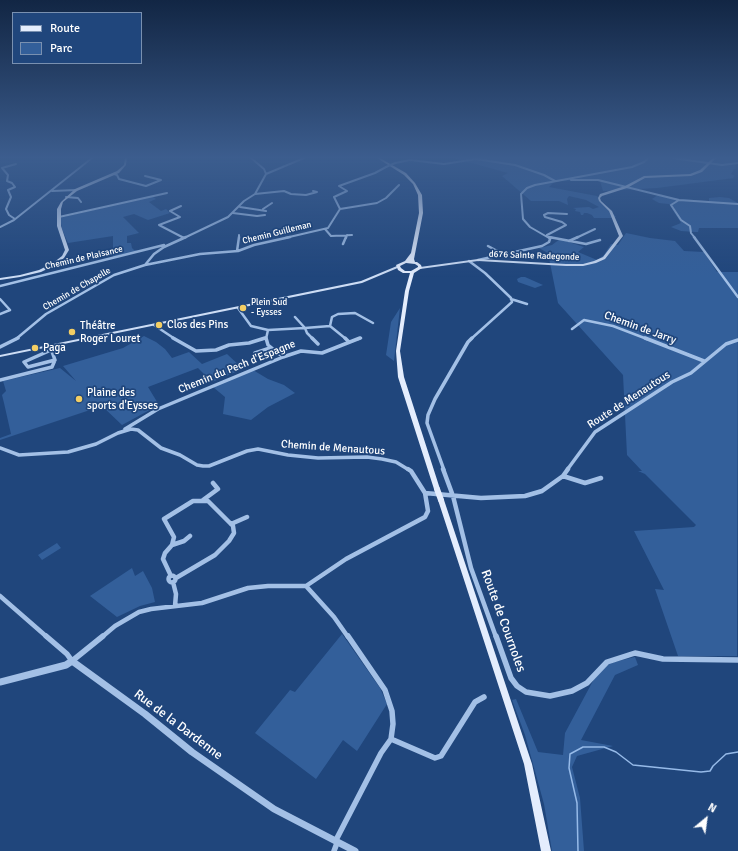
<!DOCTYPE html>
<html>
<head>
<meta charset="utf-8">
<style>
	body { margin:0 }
	#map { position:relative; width:738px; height:851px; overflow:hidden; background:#20467c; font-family:Signika,sans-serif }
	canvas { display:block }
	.legend { position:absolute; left:12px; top:12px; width:130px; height:52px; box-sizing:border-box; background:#20467c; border:1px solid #7990b0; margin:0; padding:5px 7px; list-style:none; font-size:12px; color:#fff }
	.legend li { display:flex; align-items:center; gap:8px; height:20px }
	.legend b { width:20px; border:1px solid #7990b0 }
	.north { position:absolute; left:686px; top:799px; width:40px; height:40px; -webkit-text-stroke:3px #20467c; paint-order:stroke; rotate:29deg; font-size:11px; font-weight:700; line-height:16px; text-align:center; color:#fff }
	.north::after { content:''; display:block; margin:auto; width:14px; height:18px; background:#fff; clip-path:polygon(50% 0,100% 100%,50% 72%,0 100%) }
</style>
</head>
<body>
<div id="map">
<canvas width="738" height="851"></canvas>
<ul class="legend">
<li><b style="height:5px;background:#e4edfd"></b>Route</li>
<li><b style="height:11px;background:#335f9a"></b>Parc</li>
</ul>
<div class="north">N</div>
</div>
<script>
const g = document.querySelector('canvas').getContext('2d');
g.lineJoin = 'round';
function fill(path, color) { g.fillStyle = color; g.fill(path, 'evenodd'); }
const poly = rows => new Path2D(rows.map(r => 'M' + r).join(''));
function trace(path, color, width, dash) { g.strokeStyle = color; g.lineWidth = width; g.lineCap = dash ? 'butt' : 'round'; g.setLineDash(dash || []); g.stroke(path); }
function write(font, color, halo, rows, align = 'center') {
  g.font = font + ' Signika,sans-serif'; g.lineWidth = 3.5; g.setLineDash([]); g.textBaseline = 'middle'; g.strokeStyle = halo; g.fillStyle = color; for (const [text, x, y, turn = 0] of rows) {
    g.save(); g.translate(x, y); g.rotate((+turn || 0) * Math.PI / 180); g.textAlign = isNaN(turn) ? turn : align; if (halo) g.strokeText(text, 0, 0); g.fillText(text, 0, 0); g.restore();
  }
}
fill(poly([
	[453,158,738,158,738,164,735,166,738,167,734,168,738,169,734,169,731,174,735,176,733,177,734,178,657,188,603,191,600,181,588,180,555,181,549,187,597,196,616,217,612,218,594,218,592,215,587,213,584,213,583,215,581,215,580,212,575,211,576,209,573,208,589,207,593,209,599,207,586,200,569,196,567,199,568,205,559,201,531,201,502,176,508,173],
	[658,195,679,199,709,201,709,198,720,197,729,198,738,203,738,228,699,228,698,232,695,232,681,231,671,227,681,223,669,204,659,203,652,199],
	[152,196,156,199,149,202,161,211,166,209,170,213,148,220,134,214,123,217,139,233,127,236,127,243,131,243,132,248,134,250,140,251,113,258,113,236,68,243,62,229,60,218],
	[626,233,650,238,675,241,684,251,704,252,717,272,738,272,737,656,678,656,655,589,664,590,634,531,694,527,696,525,645,474,638,471,642,471,627,455,623,375,558,303,548,253,539,248,552,245,560,239,584,247,578,252,597,260,604,255,611,244,618,245],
	[521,277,525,277,543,285,535,288,518,282,517,279],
	[400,308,394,361,386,355,391,322],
	[144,336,156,342,165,349,172,358,189,352,202,364,227,354,243,369,212,382,198,368,148,387,159,405,122,425,102,406,0,440,0,438,11,434,4,403,2,395,6,391,3,381,60,368,76,381,63,366,123,348],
	[253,370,268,379,284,385,295,393,268,407,251,420,223,414,225,397,213,387],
	[57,543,61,548,42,560,38,555],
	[132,568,135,576,143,571,152,588,155,602,140,606,117,617,90,596],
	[342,634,380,688,387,704,357,751,343,740,316,779,255,733,290,690,295,692],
	[635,657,638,665,615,675,581,740,613,746,577,756,572,767,580,798,584,851,552,851,544,804,525,735,512,700,516,699,538,752,563,755,565,733,594,679,610,663]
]), '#335f9a');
trace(poly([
	[578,851,577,803,569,768,570,754,583,747,604,747,616,752,633,765,701,772,710,771,713,766,726,754,738,752]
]), '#96bae8', 1.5);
trace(poly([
	[251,158,264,169,266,174,255,194],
	[673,158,722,165,738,163],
	[395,163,410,160,444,164,476,159,515,165,544,175,555,181],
	[114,174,117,175,119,179,146,186,161,180,145,176],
	[266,174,304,158],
	[571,180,598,180,679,200,738,204],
	[52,191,76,190],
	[66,197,78,198,81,202],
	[679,200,671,205,681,220,690,226,691,233,695,238],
	[181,206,170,211,180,217,159,225,184,238],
	[240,207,266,211],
	[263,209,272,203],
	[340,209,377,203,386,198,399,185],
	[233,213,257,216,265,215],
	[59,217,167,193],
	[15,219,9,215,6,209,11,197,8,190,15,187,12,183,7,181,8,175,2,168,16,164],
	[0,227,14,220,92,158],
	[325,229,331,236,352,235],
	[547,235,566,225,562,222,545,217,544,215,548,213,567,214],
	[549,237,553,238],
	[184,238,228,217,244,201,255,194,284,191,291,194,306,195,317,192,313,191],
	[239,238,239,235],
	[285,238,328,228,340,209,334,197,347,191,339,186,375,173,386,167],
	[346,238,347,235],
	[549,238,530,227,523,219,521,194,527,188,535,185,632,167,644,162,648,158],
	[576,238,595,229]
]), '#a3c0e6', 2);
trace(poly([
	[182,237,184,238],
	[549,237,586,244,600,240],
	[694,237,738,297],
	[569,241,578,237],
	[343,244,346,237],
	[488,246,499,252,496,255],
	[237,251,239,237],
	[478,260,542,246,549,242,550,239,549,237],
	[469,261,485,273,511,298,512,302,471,339],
	[145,265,154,254,164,247,186,237],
	[0,286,164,245],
	[0,299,10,310,0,314],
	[511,299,527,304],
	[238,308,251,326,268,330,305,328,307,333,313,339],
	[295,317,305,328,330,326],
	[154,325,175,339],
	[572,329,584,320,613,326,647,339],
	[16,339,46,314,114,275,145,265,200,254,238,251,254,245,290,237],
	[262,339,266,338],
	[266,339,268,330],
	[346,339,330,326,332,317,338,314,355,313,373,323],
	[358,339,361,338]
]), '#a3c0e6', 2.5);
trace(poly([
	[173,338,196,351,216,350,229,345,249,343,265,338],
	[266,338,268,345,283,357],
	[312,338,318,344],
	[345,338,349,342],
	[645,338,704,361],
	[0,347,18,338],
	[51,350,24,362,28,367,55,360],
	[255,353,270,348],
	[0,380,52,367,55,360,50,346],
	[125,429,158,409,283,357,301,351,322,353,360,338],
	[0,448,19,455,68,452,96,444,118,433,131,429,138,430,161,448,180,455,197,465,203,466,209,466,247,451,258,449,288,455,318,458,367,457,382,459,396,462,409,470],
	[444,470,427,423,428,415,435,399,468,342,472,338],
	[567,470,595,432,672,382,691,373,726,344,738,340]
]), '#a3c0e6', 3.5);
trace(poly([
	[443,469,453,496,471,568,496,637],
	[563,476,585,483,601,478],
	[425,493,481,498,525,496,542,491,563,476,568,469],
	[203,500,218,489,213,483],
	[231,524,247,517],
	[172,545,184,541,190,536],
	'168.5 579a3.5 3.5 0 1 1 7 0a3.5 3.5 0 1 1-7 0Z',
	[171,576,163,559,165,553,172,545,174,537,164,519,193,501,208,501,233,526,234,533,229,541,215,555,176,578],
	[173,582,176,594,175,606],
	[306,586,346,559,425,517,428,511,425,493,411,471,408,469],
	[0,596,47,637],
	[102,637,115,626,139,612,151,609,202,603,248,588,268,586,306,586,334,617,348,637]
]), '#a3c0e6', 4.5);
trace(poly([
	[46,636,67,654,72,661,103,636],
	[496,636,511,678,517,686,526,692,550,696,572,691,587,683,607,662,635,653,663,659,738,660],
	[391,739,435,758,441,756,475,702,484,697],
	[336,840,381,753,391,739,393,724,392,711,385,690,348,636],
	[334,851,337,843]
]), '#a3c0e6', 5.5);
trace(poly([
	[0,682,66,665,72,661,145,714,192,752,274,809,355,851]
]), '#a3c0e6', 7);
fill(poly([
	[125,158,127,158,126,165,119,173,77,191,63,202,61,209,61,226,69,250,64,258,55,265,41,272,20,277,0,280,0,278,20,275,39,270,53,263,62,256,65,250,57,226,57,209,61,202,75,189,117,171,124,165,125,158],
	[713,158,716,158,702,172,691,176,645,178,627,188,602,196,600,198,601,201,612,211,623,236,605,259,596,263,583,266,566,266,478,261,420,269,418,268,420,267,478,259,566,264,583,264,594,261,603,257,619,236,609,211,599,201,598,198,600,194,625,186,644,176,690,174,700,170,713,158],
	[397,266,400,267,362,283,0,357,0,355,361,281,397,266]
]), '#cdddf5');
fill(poly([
	[377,158,380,158,406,173,415,183,422,195,423,213,414,259,415,262,417,262,421,265,422,268,414,273,409,291,400,351,404,377,440,489,439,491,435,491,434,489,398,377,396,351,405,291,410,273,403,273,398,270,396,265,405,261,411,253,419,213,418,195,413,184,404,175,377,158],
	[406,263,415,264,418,266,418,267,411,271,405,271,401,268,400,266,406,263],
	[439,498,443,498,444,500,532,764,551,851,541,851,524,764,438,500,439,498]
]), '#e4edfd');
trace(poly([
	[386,167,395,163]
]), '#a3c0e6', 2);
trace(poly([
	[437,489,441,500]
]), '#e4edfd', 6);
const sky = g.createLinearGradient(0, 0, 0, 277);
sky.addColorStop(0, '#122644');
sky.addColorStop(0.57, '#3c5d8e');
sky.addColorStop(1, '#3c5d8e00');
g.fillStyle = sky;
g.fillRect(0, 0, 738, 277);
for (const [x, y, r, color] of [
	[243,308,4,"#f3ce64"],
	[159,325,4,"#f3ce64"],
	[72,332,4,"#f3ce64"],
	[35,348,4,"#f3ce64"],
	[79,399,4,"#f3ce64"]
]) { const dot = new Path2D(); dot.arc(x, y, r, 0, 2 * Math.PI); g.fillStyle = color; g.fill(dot); trace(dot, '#20467c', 1.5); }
write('9px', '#fff', '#20467c', [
	["Chemin Guilleman",277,233,-14],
	["d676 Sainte Radegonde",534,256,2],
	["Chemin de Plaisance",84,258,-13],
	["Chemin de Chapelle",77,289,-30]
]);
write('9px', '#fff', '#20467c', [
	["Plein Sud",251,303],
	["- Eysses",251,313]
], 'left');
write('11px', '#fff', '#20467c', [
	["Clos des Pins",167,325],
	["Théâtre",80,326],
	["Roger Louret",80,339],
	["Paga",43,348],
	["Plaine des",87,393],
	["sports d'Eysses",87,406]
], 'left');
write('11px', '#fff', '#20467c', [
	["Chemin de Jarry",640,328,20],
	["Chemin du Pech d'Espagne",237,367,-22],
	["Route de Menautous",629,400,-33],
	["Chemin de Menautous",333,448,4]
]);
write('13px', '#fff', '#20467c', [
	["Route de Cournoles",503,621,70],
	["Rue de la Dardenne",178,725,37]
]);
</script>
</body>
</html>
